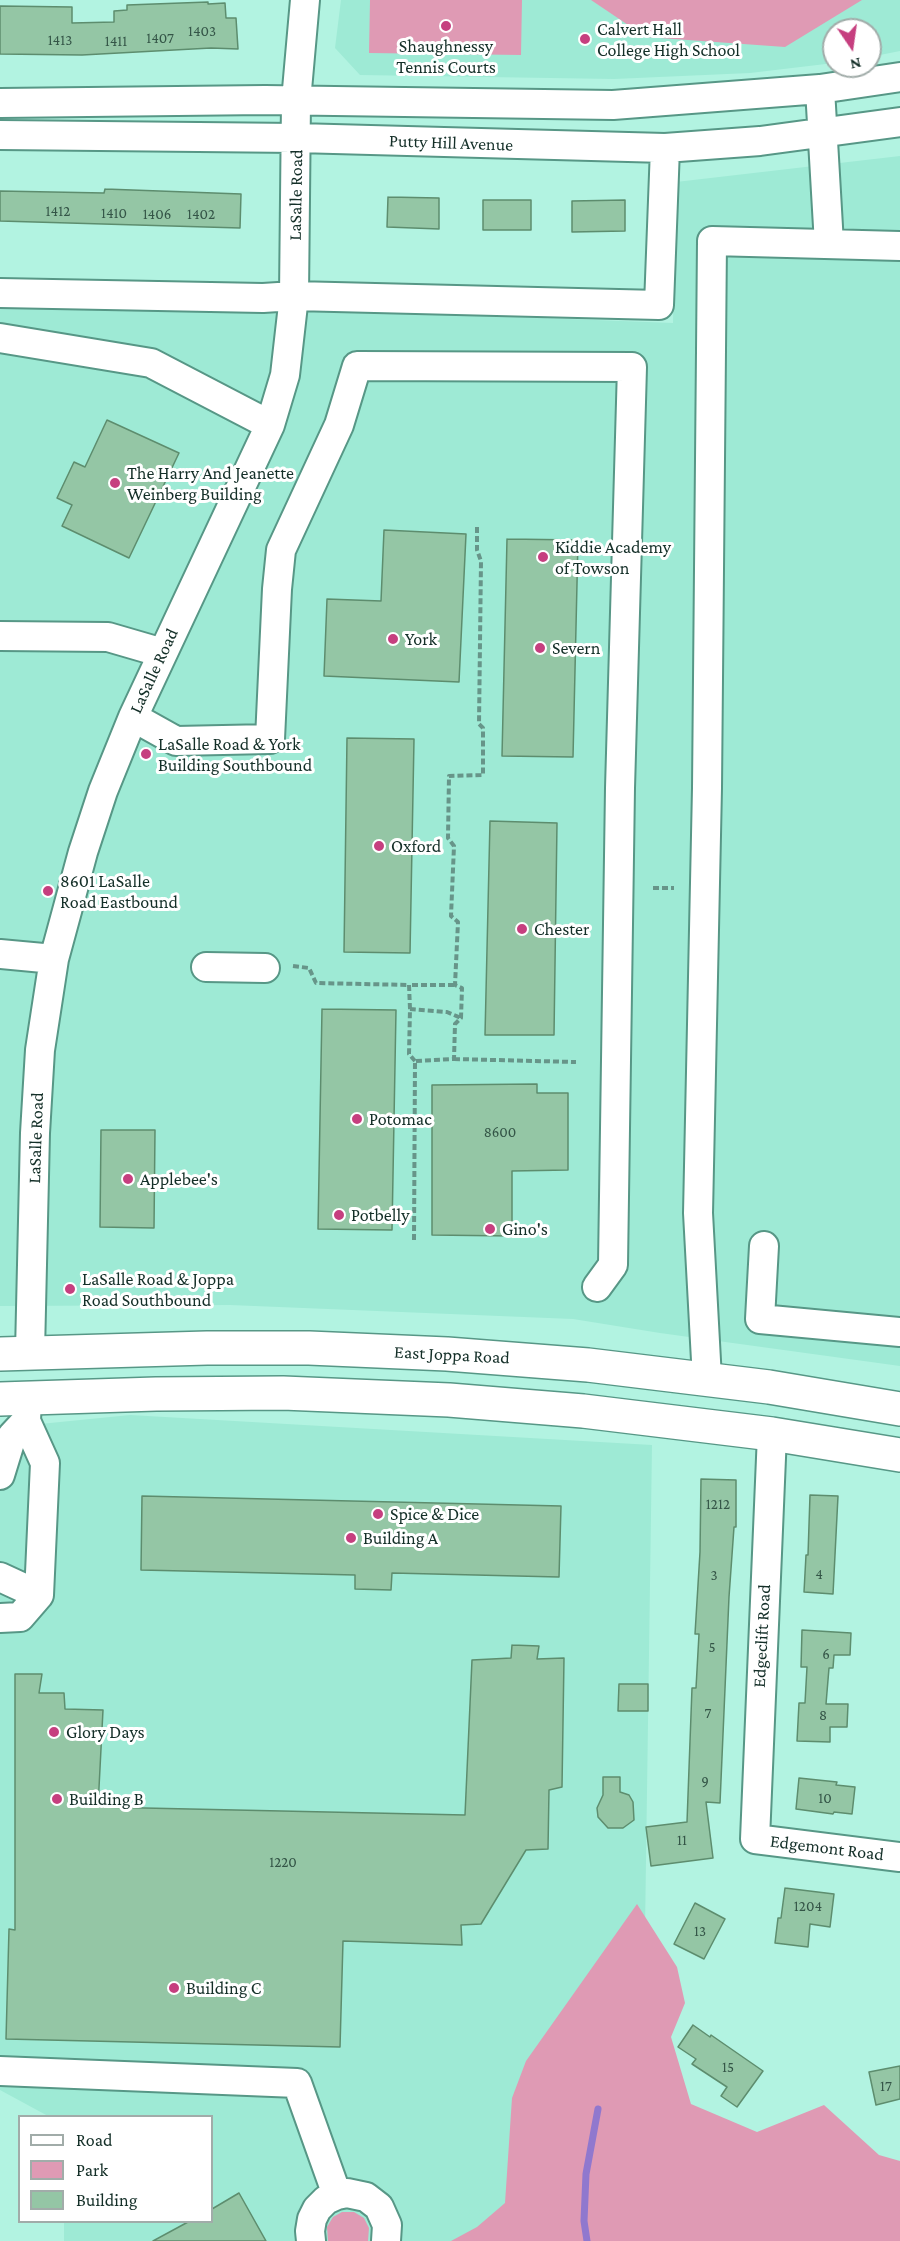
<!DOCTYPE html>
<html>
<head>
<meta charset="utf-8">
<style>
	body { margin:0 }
	#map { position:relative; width:900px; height:2241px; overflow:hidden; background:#b2f3e1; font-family:"Crimson Pro",serif }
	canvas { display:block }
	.legend { position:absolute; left:18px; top:2115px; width:195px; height:108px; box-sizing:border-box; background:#fff; border:2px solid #a1aca9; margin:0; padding:8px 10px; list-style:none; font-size:18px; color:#142f28 }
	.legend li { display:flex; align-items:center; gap:12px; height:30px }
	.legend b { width:30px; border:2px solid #a1aca9 }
	.north { position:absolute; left:822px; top:18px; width:60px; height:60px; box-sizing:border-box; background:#fff; border:2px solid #a1aca9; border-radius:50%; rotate:167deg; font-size:16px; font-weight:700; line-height:24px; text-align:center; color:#142f28 }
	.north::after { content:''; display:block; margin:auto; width:21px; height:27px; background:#c63f7f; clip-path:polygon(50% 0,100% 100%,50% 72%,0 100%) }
</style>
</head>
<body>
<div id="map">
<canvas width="900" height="2241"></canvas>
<ul class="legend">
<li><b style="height:8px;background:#fff"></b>Road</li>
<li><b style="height:16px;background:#df9ab4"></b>Park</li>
<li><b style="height:16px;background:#94c6a5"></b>Building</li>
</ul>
<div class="north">N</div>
</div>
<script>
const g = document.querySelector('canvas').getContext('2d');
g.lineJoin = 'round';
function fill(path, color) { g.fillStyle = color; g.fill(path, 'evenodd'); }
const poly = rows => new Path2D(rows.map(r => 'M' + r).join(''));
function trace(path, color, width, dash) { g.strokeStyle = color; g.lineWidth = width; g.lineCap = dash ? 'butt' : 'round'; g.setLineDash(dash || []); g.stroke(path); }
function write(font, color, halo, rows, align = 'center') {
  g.font = font + ' "Crimson Pro",serif'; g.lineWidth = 6; g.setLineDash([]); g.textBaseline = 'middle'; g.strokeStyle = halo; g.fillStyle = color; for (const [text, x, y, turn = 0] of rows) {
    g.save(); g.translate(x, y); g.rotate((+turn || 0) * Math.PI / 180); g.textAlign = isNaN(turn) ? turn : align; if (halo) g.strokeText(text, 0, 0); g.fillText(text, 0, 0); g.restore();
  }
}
fill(poly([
	[341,0,900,0,900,51,870,57,870,30,834,30,834,63,750,73,614,79,360,75,335,48],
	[900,156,900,1366,660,1333,573,1319,230,1305,0,1306,0,297,673,323,676,182],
	[130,1415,652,1445,644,1999,644,2241,64,2241,64,2222,212,2222,212,2116,48,2116,0,2090,0,1428]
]), '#9eead5');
fill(poly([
	[370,0,522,0,521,55,369,53],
	[591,0,862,0,785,47,646,37],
	[637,1904,677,1967,685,2003,671,2037,691,2104,757,2132,824,2105,879,2155,900,2161,900,2241,451,2241,477,2227,505,2203,512,2098,526,2061],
	[342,2212,354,2212,364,2218,369,2228,368,2241,328,2241,327,2227,333,2217]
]), '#df9ab4');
trace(poly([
	[587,2241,584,2221,586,2174,598,2109]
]), '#9078ce', 7);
const building = poly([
	[208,2,208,4,225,3,226,18,236,18,238,49,211,48,82,55,0,54,0,6,72,7,72,23,114,22,114,11,127,10,127,5,208,2],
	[105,189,241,194,240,228,0,221,0,191,104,193,105,189],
	[388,197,439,198,439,229,387,227,388,197],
	[483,200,531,200,531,230,483,230,483,200],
	[625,200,625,231,572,232,572,201,625,200],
	[107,420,179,453,129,558,62,526,72,505,57,498,74,462,85,467,107,420],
	[384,530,466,534,459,682,324,676,327,599,381,601,384,530],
	[507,539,578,540,573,757,502,756,507,539],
	[347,738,414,739,410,953,344,952,347,738],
	[490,821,557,823,554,1035,485,1035,490,821],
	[322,1009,396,1010,392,1230,318,1229,322,1009],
	[537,1084,537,1093,568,1093,568,1170,512,1171,512,1236,432,1235,432,1085,537,1084],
	[101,1130,155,1130,154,1228,100,1227,101,1130],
	[701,1479,736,1480,736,1527,734,1527,729,1597,720,1803,706,1802,713,1858,651,1866,646,1827,687,1822,692,1688,696,1688,699,1634,695,1634,700,1552,701,1479],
	[810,1495,838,1496,833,1594,804,1592,806,1555,808,1555,810,1495],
	[142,1496,561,1506,559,1577,392,1573,391,1590,355,1589,355,1575,141,1570,142,1496],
	[802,1630,851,1633,850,1655,834,1655,833,1668,829,1668,826,1704,848,1704,847,1727,830,1727,830,1742,797,1741,799,1703,805,1703,807,1667,801,1667,802,1630],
	[512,1645,539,1646,537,1659,564,1658,562,1787,549,1790,548,1849,526,1850,481,1924,461,1925,462,1945,343,1941,340,2047,6,2039,9,1929,15,1930,15,1674,42,1674,39,1693,64,1693,65,1709,103,1710,98,1807,465,1815,472,1660,511,1658,512,1645],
	[619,1684,648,1684,648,1711,618,1711,619,1684],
	[603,1777,620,1777,620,1792,629,1795,633,1802,634,1820,623,1828,608,1828,598,1817,597,1808,603,1795,603,1777],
	[799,1778,837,1782,836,1785,855,1787,852,1814,834,1812,833,1814,796,1809,799,1778],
	[785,1888,834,1894,830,1927,810,1924,808,1947,775,1943,778,1918,781,1918,785,1888],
	[695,1903,725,1919,704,1959,674,1944,695,1903],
	[693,2025,710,2037,711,2035,763,2071,737,2107,721,2096,727,2087,692,2064,696,2059,678,2047,693,2025],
	[900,2066,900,2099,876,2105,869,2072,900,2066],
	[239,2193,266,2241,153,2241,188,2222,212,2222,212,2209,239,2193]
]);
fill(building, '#94c6a5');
trace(building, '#5d8d6e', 1.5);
const minor = poly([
	[820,89,829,244],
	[0,103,265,100,613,105,820,89,900,77],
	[0,135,297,138,665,148,760,141,900,122],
	[0,293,263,298,294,296,659,305,665,148],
	[0,338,151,363,270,425],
	[0,636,108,637,163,653],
	[133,717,176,741,270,739,277,589,281,550,339,425,357,366,632,367,620,788,613,1265,597,1287],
	[0,954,54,959],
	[206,967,265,968],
	[764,1246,760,1319,900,1332],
	[30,1352,35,1133,40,1050,54,959,83,852,103,791,133,717,270,425,285,375,294,296,296,101,305,0],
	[707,1379,698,1213,707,788,712,241,900,246],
	[772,1434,755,1839,900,1857],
	[0,1475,12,1436,26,1421],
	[0,1577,39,1595],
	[0,1618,20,1617,39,1595,45,1463,26,1421,27,1398],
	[0,2071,297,2083,337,2195],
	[311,2241,310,2231,312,2219,317,2209,326,2200,337,2195,347,2193,366,2197,379,2207,387,2225,386,2241]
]);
const major = poly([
	[0,1354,207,1348,309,1348,447,1354,588,1365,769,1387,900,1409],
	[0,1399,156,1394,283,1393,449,1400,583,1411,772,1434,900,1455]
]);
trace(minor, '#579786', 32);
trace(major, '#579786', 36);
trace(poly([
	[653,888,674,888],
	[293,966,309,968,316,983,409,985],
	[410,1009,409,985,455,985],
	[454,1059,576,1062],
	[415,1061,409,1054,410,1009,447,1012,461,1018],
	[414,1240,415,1061,454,1059,455,1024,461,1018,462,988,455,985,458,922,451,916,454,846,448,838,449,776,483,775,483,728,479,724,481,561,477,550,477,524]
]), '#679589', 4, [6, 3]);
trace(minor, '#fff', 28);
trace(major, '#fff', 33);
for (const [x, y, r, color] of [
	[446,26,6,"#c63f7f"],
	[585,39,6,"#c63f7f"],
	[115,483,6,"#c63f7f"],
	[543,557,6,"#c63f7f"],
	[393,639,6,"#c63f7f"],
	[540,648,6,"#c63f7f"],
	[146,754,6,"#c63f7f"],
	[379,846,6,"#c63f7f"],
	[48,891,6,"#c63f7f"],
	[522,929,6,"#c63f7f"],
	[357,1119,6,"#c63f7f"],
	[128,1179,6,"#c63f7f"],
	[339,1215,6,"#c63f7f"],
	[490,1229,6,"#c63f7f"],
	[70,1289,6,"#c63f7f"],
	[378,1514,6,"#c63f7f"],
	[351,1538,6,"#c63f7f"],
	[54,1732,6,"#c63f7f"],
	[57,1799,6,"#c63f7f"],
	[174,1988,6,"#c63f7f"]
]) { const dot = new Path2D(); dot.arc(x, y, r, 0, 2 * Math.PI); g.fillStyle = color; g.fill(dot); trace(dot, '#fff', 2); }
write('15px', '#345547', null, [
	["1403",202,31],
	["1407",160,38],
	["1413",60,40],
	["1411",116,41],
	["1412",58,211],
	["1410",114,213],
	["1406",157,214],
	["1402",201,214],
	["8600",500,1132],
	["1212",718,1504],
	["4",819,1574],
	["3",714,1575],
	["5",712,1647],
	["6",826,1654],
	["7",708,1713],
	["8",823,1715],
	["9",705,1781],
	["10",825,1798],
	["11",682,1840],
	["1220",283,1862],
	["1204",808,1906],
	["13",700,1931],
	["15",728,2067],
	["17",886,2086]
]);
write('18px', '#142f28', '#fff', [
	["Calvert Hall",597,29],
	["College High School",597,50],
	["Shaughnessy",446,46,"center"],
	["Tennis Courts",446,67,"center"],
	["The Harry And Jeanette",127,473],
	["Weinberg Building",127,494],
	["Kiddie Academy",555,547],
	["of Towson",555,568],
	["York",405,639],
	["Severn",552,648],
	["LaSalle Road & York",158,744],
	["Building Southbound",158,765],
	["Oxford",391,846],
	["8601 LaSalle",60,881],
	["Road Eastbound",60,902],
	["Chester",534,929],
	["Potomac",369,1119],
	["Applebee's",140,1179],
	["Potbelly",351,1215],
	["Gino's",502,1229],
	["LaSalle Road & Joppa",82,1279],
	["Road Southbound",82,1300],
	["Spice & Dice",390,1514],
	["Building A",363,1538],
	["Glory Days",66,1732],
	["Building B",69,1799],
	["Building C",186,1988]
], 'left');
write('18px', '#142f28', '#fff', [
	["Putty Hill Avenue",451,143,2],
	["LaSalle Road",296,195,-89],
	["LaSalle Road",154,671,-65],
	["LaSalle Road",36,1138,-88],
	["East Joppa Road",452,1355,3],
	["Edgeclift Road",762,1636,-87],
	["Edgemont Road",827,1848,7]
]);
</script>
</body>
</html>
